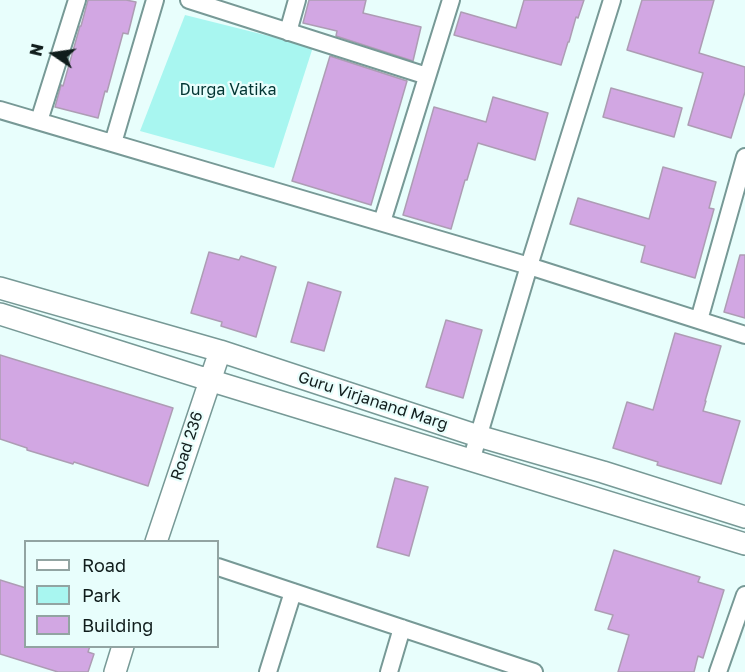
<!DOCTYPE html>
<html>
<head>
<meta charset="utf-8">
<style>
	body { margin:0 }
	#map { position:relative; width:745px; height:672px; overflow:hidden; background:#e8fefc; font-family:"Golos Text",sans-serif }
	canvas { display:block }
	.legend { position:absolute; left:24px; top:540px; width:195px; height:108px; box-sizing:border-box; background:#e8fefc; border:2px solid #92a4a2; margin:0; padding:8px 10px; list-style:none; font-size:18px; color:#101d1c }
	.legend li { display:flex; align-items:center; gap:12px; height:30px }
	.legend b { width:30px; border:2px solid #92a4a2 }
	.north { position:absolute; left:24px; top:24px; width:60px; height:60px; -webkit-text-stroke:4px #e8fefc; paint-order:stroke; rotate:283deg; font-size:16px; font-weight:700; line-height:24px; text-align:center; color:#101d1c }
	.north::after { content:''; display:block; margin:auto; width:21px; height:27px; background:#101d1c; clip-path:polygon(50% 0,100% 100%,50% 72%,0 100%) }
</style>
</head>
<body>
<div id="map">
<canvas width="745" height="672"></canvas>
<ul class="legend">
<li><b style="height:8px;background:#fff"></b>Road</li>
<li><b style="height:16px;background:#a8f6f0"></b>Park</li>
<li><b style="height:16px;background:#d2a7e3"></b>Building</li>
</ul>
<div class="north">N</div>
</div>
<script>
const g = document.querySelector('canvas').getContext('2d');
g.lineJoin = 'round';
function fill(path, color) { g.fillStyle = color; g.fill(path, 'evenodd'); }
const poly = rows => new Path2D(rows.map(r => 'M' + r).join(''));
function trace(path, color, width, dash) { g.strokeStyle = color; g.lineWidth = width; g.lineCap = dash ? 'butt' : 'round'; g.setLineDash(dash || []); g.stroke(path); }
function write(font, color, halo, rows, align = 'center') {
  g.font = font + ' "Golos Text",sans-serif'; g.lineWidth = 4.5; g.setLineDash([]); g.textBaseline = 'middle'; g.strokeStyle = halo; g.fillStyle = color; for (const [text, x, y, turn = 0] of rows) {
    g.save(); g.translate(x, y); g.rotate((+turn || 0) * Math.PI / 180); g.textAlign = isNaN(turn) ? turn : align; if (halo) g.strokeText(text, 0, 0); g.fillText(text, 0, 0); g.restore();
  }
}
fill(poly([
	[185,15,313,47,274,168,140,131]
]), '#a8f6f0');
const building = poly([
	[88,0,126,0,136,2,128,34,123,33,107,92,105,91,98,118,55,107,61,85,63,86,80,26,81,26,88,0],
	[309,0,366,0,363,13,421,27,413,61,336,36,337,31,303,23,309,0],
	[524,0,584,0,578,18,576,17,569,42,568,42,561,65,454,35,461,12,516,28,524,0],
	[642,0,714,0,699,53,745,67,745,92,731,138,688,125,703,73,627,50,642,0],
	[330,56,407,81,371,205,292,181,330,56],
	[611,88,682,108,674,137,603,117,611,88],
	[493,97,548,113,535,160,478,143,467,180,465,180,451,229,403,215,434,107,486,122,493,97],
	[663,167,716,182,709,208,714,209,695,278,641,262,645,246,570,224,578,198,649,219,663,167],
	[209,252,239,260,241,256,276,267,256,337,221,326,222,322,191,313,209,252],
	[740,255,745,255,745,318,724,312,740,255],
	[308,282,341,292,324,351,291,342,308,282],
	[446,320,482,330,463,398,426,387,446,320],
	[675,333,721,346,705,401,706,401,703,411,740,421,721,484,657,465,658,462,613,448,627,402,653,410,675,333],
	[0,355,173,408,148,486,74,462,73,464,27,450,27,448,0,439,0,355],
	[395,478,428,487,409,556,377,547,395,478],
	[614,550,700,577,698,582,724,590,703,658,698,656,694,672,618,672,629,635,608,629,613,615,595,610,614,550],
	[0,580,26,588,26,646,90,646,88,652,94,654,88,672,58,672,0,654,0,580]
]);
fill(building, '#d2a7e3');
trace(building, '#ad9db4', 1.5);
const minor = poly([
	[189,0,427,76],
	[288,32,297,0],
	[0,110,529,266,745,335],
	[39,121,77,0],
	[113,143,155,0],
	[382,222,451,0],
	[699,320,745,157],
	[471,461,529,266,612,0],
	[218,567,534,672],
	[268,672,293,592],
	[389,672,402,628],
	[718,672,745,595]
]);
const tertiary = poly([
	[0,288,220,351,478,436,603,472,745,517],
	[0,314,209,380,745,544],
	[156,542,220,351],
	[115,672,123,646]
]);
trace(minor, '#779996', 20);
trace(tertiary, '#779996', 24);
trace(minor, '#fff', 16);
trace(tertiary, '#fff', 21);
write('16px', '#023533', '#e8fefc', [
	["Durga Vatika",228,90]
]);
write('16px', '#101d1c', '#e8fefc', [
	["Guru Virjanand Marg",373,401,18],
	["Road 236",187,446,-72]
]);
</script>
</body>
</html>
